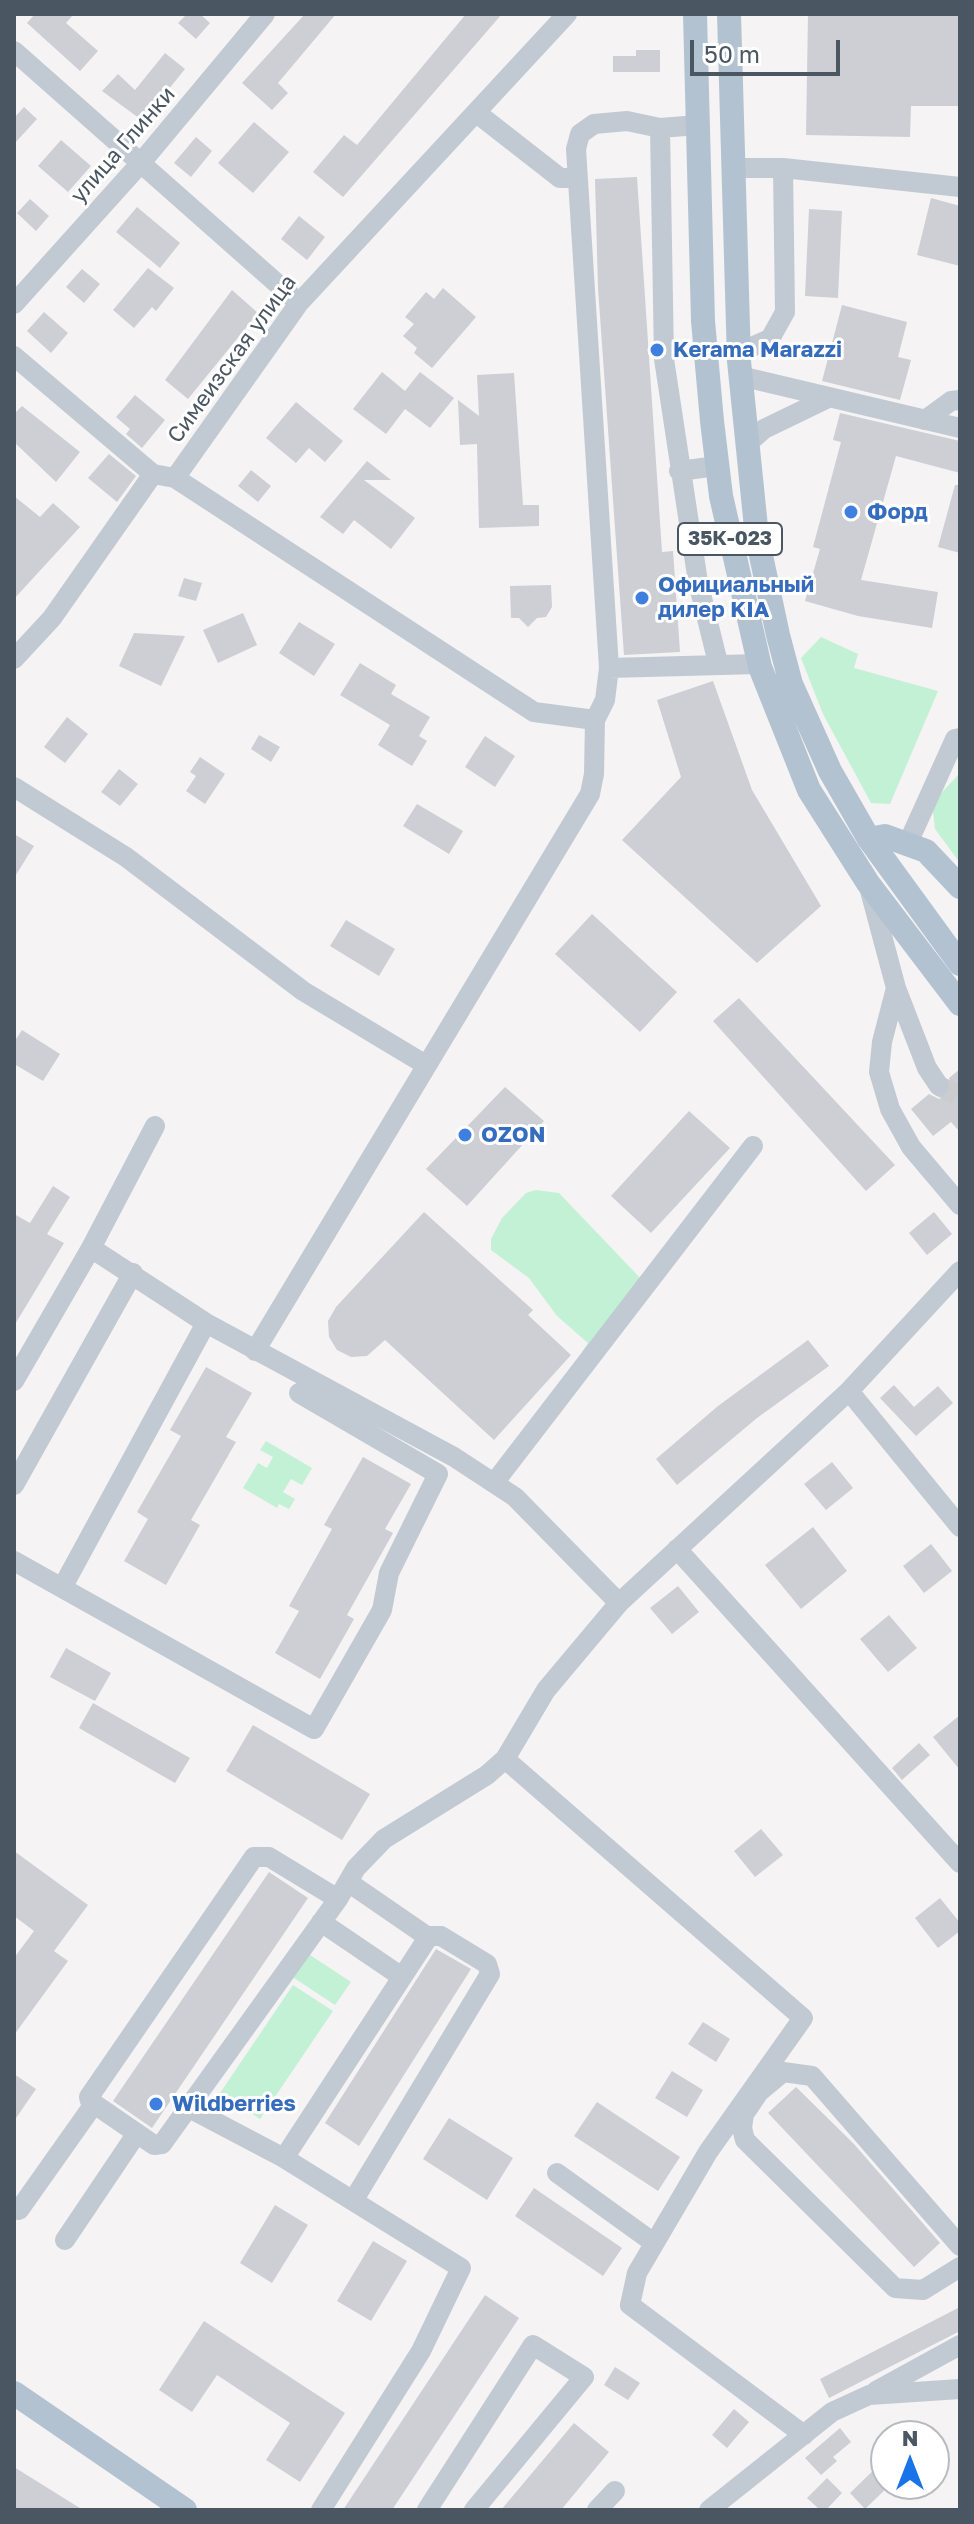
<!DOCTYPE html>
<html>
<head>
<meta charset="utf-8">
<style>
	body { margin:0 }
	#map { position:relative; width:974px; height:2524px; overflow:hidden; background:#f5f3f3; font-family:"Golos Text",sans-serif }
	canvas { display:block }
	.frame { position:absolute; inset:0; border:16px solid #4a5661; pointer-events:none }
	.north { position:absolute; left:870px; top:2420px; width:80px; height:80px; box-sizing:border-box; background:#fff; border:2px solid #b7bbc0; border-radius:50%; rotate:0deg; font-size:22px; font-weight:700; line-height:32px; text-align:center; color:#4a5661 }
	.north::after { content:''; display:block; margin:auto; width:28px; height:36px; background:#1a73e8; clip-path:polygon(50% 0,100% 100%,50% 72%,0 100%) }
	.scale { position:absolute; left:690px; top:40px; width:150px; height:36px; box-sizing:border-box; border:4px solid #4a5661; border-top:0; padding-left:10px; font-size:24px; line-height:28px; white-space:nowrap; color:#4a5661; -webkit-text-stroke:6px #fff; paint-order:stroke }
</style>
</head>
<body>
<div id="map">
<canvas width="974" height="2524"></canvas>
<div class="frame"></div>
<div class="north">N</div>
<div class="scale">50 m</div>
</div>
<script>
const g = document.querySelector('canvas').getContext('2d');
g.lineJoin = 'round';
function fill(path, color) { g.fillStyle = color; g.fill(path, 'evenodd'); }
const poly = rows => new Path2D(rows.map(r => 'M' + r).join(''));
function trace(path, color, width, dash) { g.strokeStyle = color; g.lineWidth = width; g.lineCap = dash ? 'butt' : 'round'; g.setLineDash(dash || []); g.stroke(path); }
function write(font, color, halo, rows, align = 'center') {
  g.font = font + ' "Golos Text",sans-serif'; g.lineWidth = 6; g.setLineDash([]); g.textBaseline = 'middle'; g.strokeStyle = halo; g.fillStyle = color; for (const [text, x, y, turn = 0] of rows) {
    g.save(); g.translate(x, y); g.rotate((+turn || 0) * Math.PI / 180); g.textAlign = isNaN(turn) ? turn : align; if (halo) g.strokeText(text, 0, 0); g.fillText(text, 0, 0); g.restore();
  }
}
fill(poly([
	[821,637,858,654,854,668,938,691,890,804,871,803,823,714,801,658],
	[960,773,960,863,935,829,932,803],
	[536,1190,559,1193,644,1282,587,1354,582,1352,588,1343,557,1316,529,1278,491,1250,491,1239,502,1218,526,1193],
	[266,1441,312,1468,302,1485,291,1479,283,1492,295,1499,289,1509,279,1504,277,1508,243,1488,258,1463,267,1468,273,1457,260,1450],
	[307,1953,351,1982,335,2005,291,1976],
	[293,1985,333,2011,260,2119,220,2093]
]), '#c3f1d5');
fill(poly([
	[35,14,74,14,66,23,98,51,80,71,27,23],
	[187,14,200,14,210,23,196,39,178,23],
	[305,14,336,14,278,83,288,93,272,110,242,83],
	[466,14,502,14,343,197,313,172,344,135,357,145],
	[808,14,959,14,958,106,911,106,910,137,806,135],
	[636,50,660,50,660,72,613,72,613,56,636,56],
	[165,53,185,69,143,121,102,91,118,74,135,90],
	[24,107,37,119,14,144,14,118],
	[254,122,289,152,253,193,218,163],
	[196,137,212,151,191,177,174,163],
	[61,140,91,166,68,192,38,166],
	[637,177,662,552,673,551,680,652,624,655,598,288,595,179],
	[931,198,960,206,960,266,917,255],
	[30,199,49,216,36,231,17,213],
	[137,207,180,243,160,268,116,232],
	[809,209,842,211,838,298,805,296],
	[299,216,325,237,307,260,281,239],
	[148,268,174,288,156,311,152,307,134,328,113,310],
	[82,269,100,284,84,303,66,287],
	[443,288,476,317,432,368,414,353,417,348,403,336,414,324,405,317,426,292,434,299],
	[232,290,258,313,188,399,165,380],
	[842,305,907,322,898,357,911,360,900,400,822,381],
	[44,312,68,333,51,353,27,331],
	[382,372,405,391,420,372,454,398,430,428,405,409,386,434,353,409],
	[514,373,523,505,539,505,539,526,479,528,477,444,460,445,458,400,479,416,477,375],
	[135,395,165,420,142,448,126,434,130,429,116,417],
	[296,402,343,441,325,462,309,448,296,463,266,438],
	[22,406,80,452,56,482,14,442,14,414],
	[840,413,960,441,960,473,896,456,861,580,938,592,932,628,858,616,805,601,820,549,813,547,841,442,833,440],
	[109,454,136,476,117,502,88,478],
	[367,461,391,480,364,480,415,518,391,549,354,520,343,534,320,517],
	[251,470,271,486,258,502,238,486],
	[955,485,960,485,960,553,938,547],
	[14,496,40,517,53,503,80,527,14,599],
	[184,578,202,583,196,601,178,596],
	[551,585,552,607,546,617,537,618,528,627,519,618,511,618,510,586],
	[243,613,257,645,218,663,203,630],
	[299,622,335,644,314,676,279,653],
	[134,633,185,636,161,686,119,666],
	[360,663,396,685,391,694,430,717,419,736,427,741,412,766,378,745,390,725,340,695],
	[713,681,752,790,821,906,757,963,622,840,681,777,657,700],
	[67,717,88,734,65,763,44,747],
	[259,735,280,747,271,762,251,749],
	[485,736,515,756,495,787,465,767],
	[200,757,225,774,205,804,186,791,196,776,190,772],
	[119,769,138,784,120,806,101,792],
	[417,804,463,831,449,854,403,826],
	[14,834,34,846,14,878],
	[592,914,677,992,640,1032,555,954],
	[346,920,395,949,379,976,330,946],
	[739,998,895,1165,866,1191,713,1021],
	[22,1030,60,1054,43,1081,14,1064,14,1042],
	[960,1069,960,1132,951,1122,933,1136,911,1109,929,1094,939,1099,947,1096,952,1086,949,1078],
	[505,1087,544,1121,467,1206,426,1169],
	[689,1111,730,1148,651,1233,611,1196],
	[53,1186,70,1197,47,1234,64,1243,14,1326,14,1214,30,1223],
	[424,1212,533,1310,528,1315,571,1355,494,1440,385,1340,367,1356,351,1357,337,1350,329,1337,328,1321,336,1307],
	[934,1212,952,1234,927,1255,909,1233],
	[808,1340,829,1366,757,1418,677,1485,656,1459,718,1406],
	[206,1367,252,1393,226,1437,236,1442,191,1520,200,1525,166,1585,124,1561,148,1519,137,1512,181,1436,170,1430],
	[894,1385,914,1407,938,1386,953,1403,916,1436,880,1398],
	[363,1457,411,1484,385,1529,393,1533,347,1615,354,1619,320,1679,275,1653,299,1611,289,1606,332,1529,324,1525],
	[832,1462,853,1488,826,1510,804,1484],
	[813,1527,847,1571,801,1609,765,1565],
	[931,1544,952,1571,924,1593,903,1566],
	[678,1586,699,1612,672,1634,650,1608],
	[889,1615,917,1648,888,1672,860,1639],
	[66,1648,111,1673,95,1701,50,1677],
	[93,1703,190,1758,175,1783,79,1728],
	[960,1715,960,1770,933,1737],
	[253,1725,370,1794,342,1840,226,1771],
	[919,1743,930,1755,902,1780,892,1768],
	[761,1829,783,1855,755,1877,734,1851],
	[14,1851,88,1905,54,1951,68,1961,14,2035,14,1958,34,1931,14,1916],
	[269,1872,308,1898,152,2128,113,2101],
	[940,1898,960,1923,960,1931,938,1948,915,1918],
	[436,1949,471,1969,359,2146,325,2123],
	[703,2022,730,2039,716,2062,688,2044],
	[672,2071,703,2090,687,2117,655,2098],
	[14,2074,36,2089,14,2121],
	[796,2087,854,2144,940,2243,914,2267,768,2113],
	[597,2102,680,2157,658,2191,574,2136],
	[449,2118,513,2158,487,2200,423,2159],
	[534,2188,622,2248,603,2276,515,2216],
	[275,2205,308,2225,272,2283,240,2263],
	[373,2241,407,2261,371,2321,337,2301],
	[485,2295,519,2318,392,2510,343,2510],
	[960,2307,960,2331,829,2398,820,2379],
	[204,2321,345,2413,300,2482,266,2460,290,2423,217,2375,192,2412,159,2390],
	[615,2367,640,2383,628,2400,604,2385],
	[734,2409,749,2422,727,2448,712,2435],
	[574,2423,609,2452,561,2510,501,2510],
	[840,2428,851,2442,833,2457,837,2461,821,2475,805,2458],
	[886,2458,883,2484,891,2484,865,2509,850,2493],
	[14,2467,83,2510,14,2510],
	[827,2478,842,2493,826,2510,820,2510,807,2498]
]), '#cdcfd5');
trace(poly([
	[939,1086,960,1096]
]), '#caccce', 20, [20, 10]);
trace(poly([
	[14,51,299,303],
	[478,114,560,178,576,178],
	[660,128,664,359,698,582,718,663],
	[734,168,783,168,960,187],
	[14,304,139,165,265,14],
	[738,353,770,339,785,312,783,168],
	[14,356,153,474],
	[740,376,960,428],
	[925,420,951,401,960,400],
	[747,444,764,429,826,399],
	[679,471,717,466],
	[175,478,534,712,595,720],
	[14,659,52,618,153,474,175,478,299,303,567,14],
	[609,668,759,664],
	[14,787,126,857,303,991,426,1065],
	[908,843,955,739,960,738],
	[869,887,896,988,927,1068,939,1086],
	[896,988,882,1042,879,1072,890,1109,911,1147,960,1205],
	[91,1248,155,1126],
	[255,1351,590,794,594,774,595,720,605,700,609,668,576,149,580,134,594,124,627,121,660,128,698,125],
	[14,1381,91,1248,206,1323,454,1457,515,1497,619,1603,849,1391,960,1271],
	[849,1391,960,1527],
	[494,1483,753,1146],
	[14,1485,133,1273],
	[677,1549,960,1863],
	[14,1561,314,1729,382,1610,389,1573,438,1474,299,1393],
	[62,1588,206,1323],
	[505,1759,803,2018,708,2152,637,2273,630,2305,804,2435],
	[348,1882,428,1937],
	[338,1899,269,1857,254,1857,89,2097,90,2101,154,2145,162,2144,338,1899,356,1868,384,1839,487,1775,505,1759,546,1690,619,1603],
	[321,1922,402,1977],
	[189,2108,284,2158,461,2268,421,2351,321,2510],
	[284,2158,429,1936,441,1936,487,1964,490,1974,353,2201],
	[557,2173,654,2243],
	[19,2210,94,2104],
	[65,2240,137,2133],
	[960,2246,812,2076,783,2072,759,2092,744,2114,742,2128,745,2140,895,2288,923,2290,960,2267],
	[876,2391,960,2345],
	[427,2510,533,2345,584,2377,474,2510],
	[597,2510,615,2491],
	[709,2510,832,2412,869,2395,960,2389]
]), '#c1cad2', 20);
trace(poly([
	[695,14,703,321,712,421,721,496,760,667,809,790,868,883,960,1004],
	[729,14,739,361,757,537,778,635,791,684,830,771,869,839,960,964],
	[869,839,885,836,926,851,960,887],
	[14,2393,185,2510]
]), '#b3c2d1', 24);
for (const [x, y, r, color] of [
	[657,350,8,"#3f7fe0"],
	[851,512,8,"#3f7fe0"],
	[642,598,8,"#3f7fe0"],
	[465,1135,8,"#3f7fe0"],
	[156,2104,8,"#3f7fe0"]
]) { const dot = new Path2D(); dot.arc(x, y, r, 0, 2 * Math.PI); g.fillStyle = color; g.fill(dot); trace(dot, '#fff', 3); }
for (const [x, y, w] of [
	[730,539,104]
]) { const box = new Path2D(); box.roundRect(x - w / 2, y - 16, w, 32, 6); g.fillStyle = '#fff'; g.fill(box); trace(box, '#4a5661', 2); }
write('bold 20px', '#4a5661', null, [
	["35К-023",730,539]
]);
write('22px', '#4a5661', '#fff', [
	["улица Глинки",123,145,-49],
	["Симеизская улица",232,359,-54]
]);
write('bold 22px', '#366cbe', '#fff', [
	["Kerama Marazzi",673,350],
	["Форд",867,512],
	["Официальный",658,585],
	["дилер KIA",658,610],
	["OZON",481,1135],
	["Wildberries",172,2104]
], 'left');
</script>
</body>
</html>
